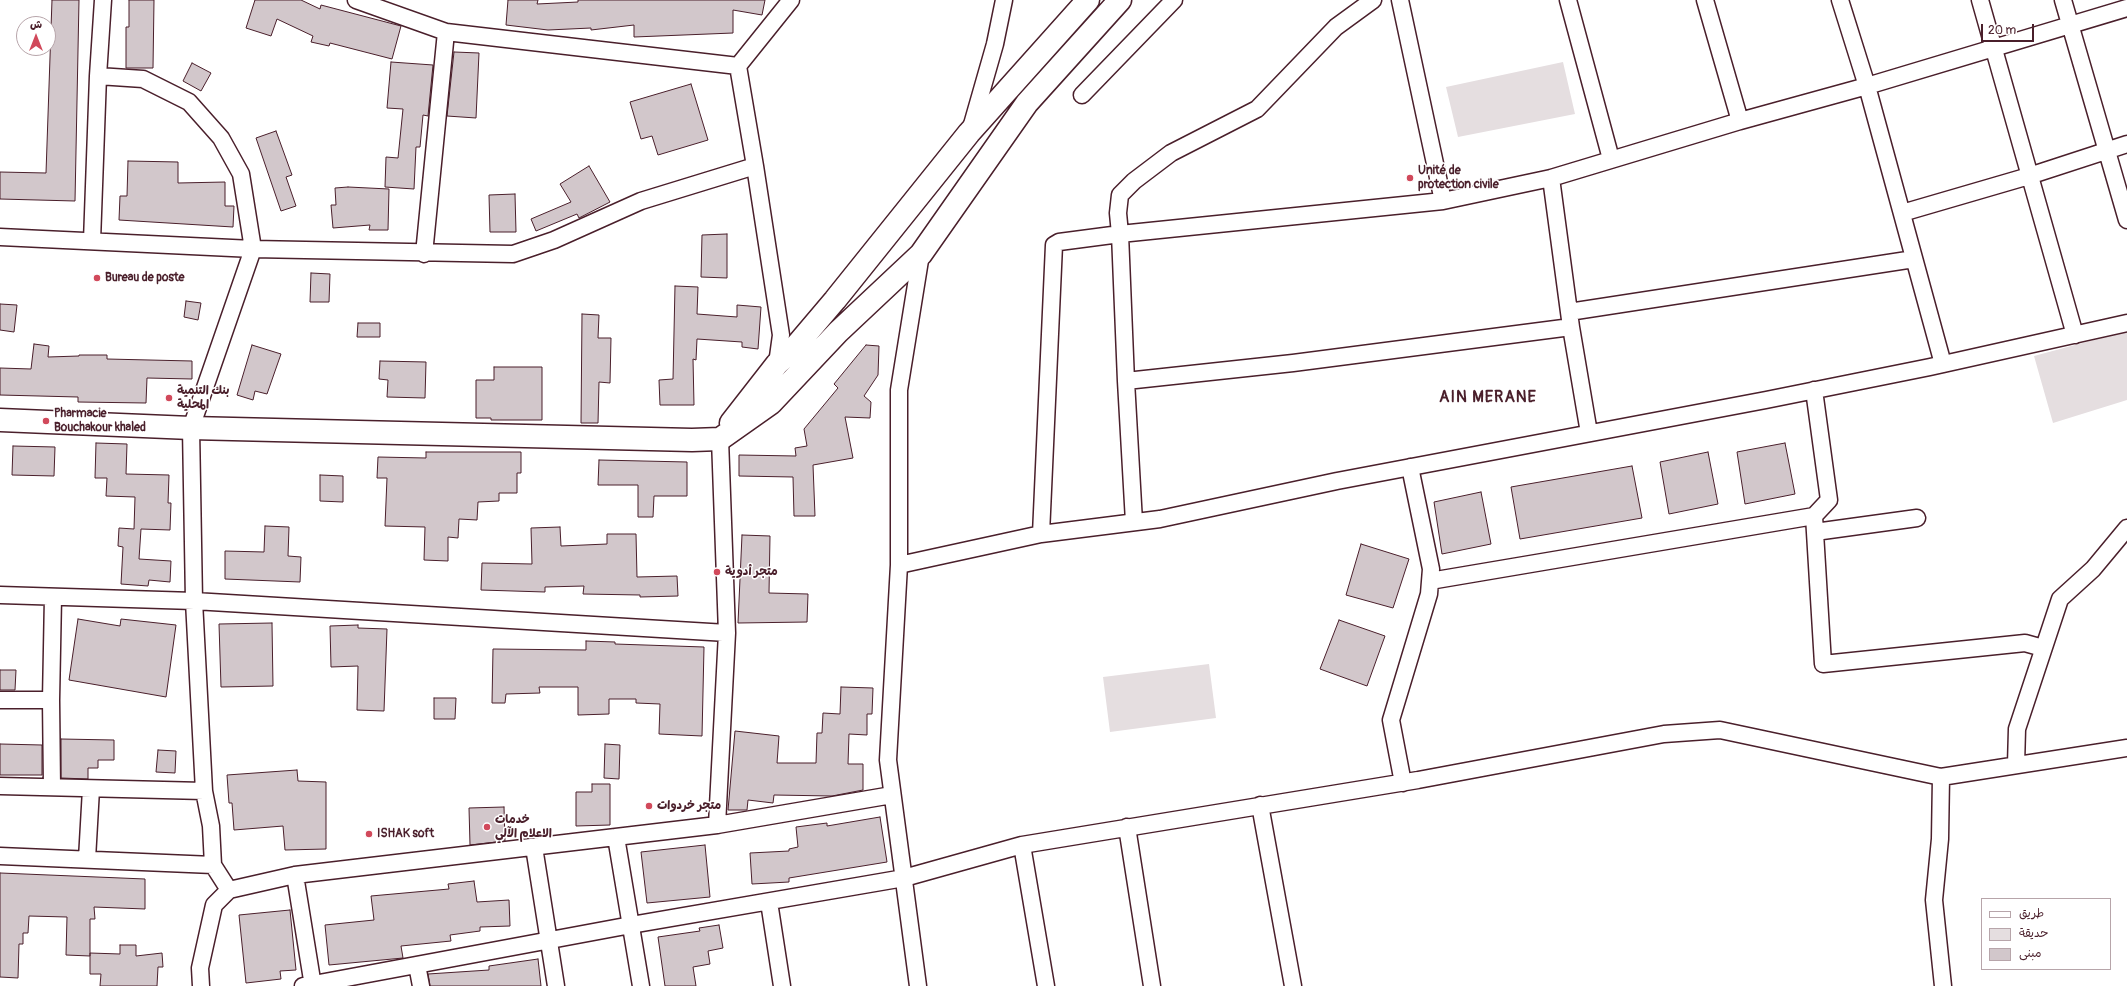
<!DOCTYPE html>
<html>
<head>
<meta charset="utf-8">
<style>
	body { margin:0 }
	#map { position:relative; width:2127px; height:986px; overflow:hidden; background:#fff; font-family:Pangolin,"Playpen Sans Arabic",sans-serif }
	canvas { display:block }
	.legend { position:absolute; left:1981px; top:898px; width:130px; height:72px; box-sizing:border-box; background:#fff; border:1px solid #b7a5aa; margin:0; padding:5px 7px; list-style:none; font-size:12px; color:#4a1f2b }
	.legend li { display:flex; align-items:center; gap:8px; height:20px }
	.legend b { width:20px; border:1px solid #b7a5aa }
	.north { position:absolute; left:16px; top:16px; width:40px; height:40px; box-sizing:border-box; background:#fff; border:1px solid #b7a5aa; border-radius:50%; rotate:0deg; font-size:11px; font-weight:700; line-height:16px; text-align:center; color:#4a1f2b }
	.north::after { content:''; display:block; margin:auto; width:14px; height:18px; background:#d1495b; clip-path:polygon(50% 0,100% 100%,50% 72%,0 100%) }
	.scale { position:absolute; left:1981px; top:24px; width:53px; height:18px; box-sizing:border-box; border:2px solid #4a1f2b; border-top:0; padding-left:5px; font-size:12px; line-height:14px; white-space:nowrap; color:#4a1f2b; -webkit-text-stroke:3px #fff; paint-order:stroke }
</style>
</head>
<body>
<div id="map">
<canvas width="2127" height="986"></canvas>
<ul class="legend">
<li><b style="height:5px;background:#fff"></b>طريق</li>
<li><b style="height:11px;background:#e5dee0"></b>حديقة</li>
<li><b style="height:11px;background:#d2c7cb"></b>مبنى</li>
</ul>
<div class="north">ش</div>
<div class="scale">20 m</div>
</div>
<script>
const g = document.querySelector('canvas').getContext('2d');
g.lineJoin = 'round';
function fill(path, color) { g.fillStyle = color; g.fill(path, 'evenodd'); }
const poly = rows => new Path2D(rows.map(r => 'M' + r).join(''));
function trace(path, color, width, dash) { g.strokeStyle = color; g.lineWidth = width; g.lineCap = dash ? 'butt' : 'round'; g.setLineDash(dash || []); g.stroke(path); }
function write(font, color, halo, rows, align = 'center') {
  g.font = font + ' Pangolin,"Playpen Sans Arabic",sans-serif'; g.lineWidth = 3; g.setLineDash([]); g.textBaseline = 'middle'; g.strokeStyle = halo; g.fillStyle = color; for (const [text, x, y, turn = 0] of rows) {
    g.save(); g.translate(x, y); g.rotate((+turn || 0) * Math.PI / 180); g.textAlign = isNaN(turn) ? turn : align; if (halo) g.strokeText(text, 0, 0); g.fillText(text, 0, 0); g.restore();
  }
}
fill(poly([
	[1563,62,1575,114,1458,137,1446,87],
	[2127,331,2127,400,2053,423,2034,356],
	[1209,664,1216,718,1110,732,1103,677]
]), '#e5dee0');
const building = poly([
	[52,0,79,0,75,201,0,199,0,172,46,173,52,0],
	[129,0,154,0,153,68,126,68,126,27,129,27,129,0],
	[255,0,301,0,320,9,321,5,401,26,392,59,330,43,329,46,311,42,313,36,277,19,271,36,246,28,255,0],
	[508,0,538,0,537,4,578,2,578,0,765,0,762,15,733,10,733,33,634,37,634,25,591,30,591,28,548,30,506,25,508,0],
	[454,52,479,53,476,118,447,116,454,52],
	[391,62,433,65,428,116,423,115,420,147,416,147,414,189,385,187,386,157,398,158,403,109,387,108,391,62],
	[192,63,211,73,201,91,183,81,192,63],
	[691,84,708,140,658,155,652,136,641,139,630,102,691,84],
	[276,131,292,175,286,177,296,206,281,211,256,138,276,131],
	[128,161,178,162,178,183,225,182,225,206,234,206,233,227,119,220,120,196,127,196,128,161],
	[589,166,610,202,579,218,577,214,536,231,531,219,571,202,560,184,589,166],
	[348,187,389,189,388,230,369,230,370,225,333,228,331,205,336,205,335,188,348,187],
	[515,194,516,232,490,232,489,195,515,194],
	[727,234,727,278,701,277,702,235,727,234],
	[311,273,330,274,329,302,310,302,311,273],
	[675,286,698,287,697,314,737,317,737,305,761,307,758,349,742,347,742,342,697,339,696,360,693,359,694,405,660,405,659,380,673,379,675,286],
	[186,301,201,303,198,320,184,317,186,301],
	[0,304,17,305,14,332,0,330,0,304],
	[582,314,599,315,598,338,611,338,610,383,599,382,598,423,581,423,582,314],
	[358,323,380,323,380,337,357,337,358,323],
	[34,344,49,346,48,357,79,356,79,355,107,355,107,359,192,361,192,379,147,378,146,403,78,402,78,397,0,395,0,368,31,369,34,344],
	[252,345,281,354,267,394,255,391,253,400,237,395,252,345],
	[866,345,879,346,878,375,864,396,871,402,870,418,845,417,853,458,813,465,815,516,794,516,793,477,739,476,739,455,796,456,795,448,807,446,804,429,838,388,834,384,866,345],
	[380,361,426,362,425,398,387,397,388,380,379,379,380,361],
	[494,367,542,367,542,420,491,420,491,418,476,418,476,380,494,380,494,367],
	[96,443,127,444,126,474,169,475,168,503,171,503,170,530,141,529,139,559,171,561,170,582,149,580,148,586,121,584,123,547,118,546,119,528,134,529,135,497,106,496,107,478,95,478,96,443],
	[1785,443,1795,494,1745,504,1737,452,1785,443],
	[13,446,55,447,54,476,12,475,13,446],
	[426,452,521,452,521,473,517,473,517,493,499,493,499,501,478,502,477,520,459,519,458,538,448,537,448,561,424,560,425,527,385,526,387,478,377,478,378,457,426,458,426,452],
	[1708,452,1718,504,1669,514,1660,462,1708,452],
	[599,460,687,462,687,496,654,496,653,517,638,517,638,485,598,485,599,460],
	[1632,466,1642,518,1520,539,1511,487,1632,466],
	[320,475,343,476,343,502,320,501,320,475],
	[1481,492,1491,544,1442,554,1434,502,1481,492],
	[265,526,289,527,288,556,301,557,300,582,225,579,225,551,264,552,265,526],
	[560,527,561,546,607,544,607,534,636,534,637,577,677,576,678,596,640,597,640,595,583,594,584,586,545,587,545,592,481,590,482,563,532,564,531,528,560,527],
	[742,535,770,536,769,593,808,594,807,622,738,623,742,535],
	[1361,544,1409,559,1393,608,1346,595,1361,544],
	[78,619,120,626,121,619,176,625,166,697,69,680,78,619],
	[1339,620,1385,636,1367,686,1320,669,1339,620],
	[272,623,273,686,221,687,219,624,272,623],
	[358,625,358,628,387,629,384,711,357,710,358,666,331,667,330,626,358,625],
	[586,641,615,642,615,644,704,647,702,736,659,734,660,704,636,703,636,699,609,699,609,714,578,715,578,687,539,687,540,693,506,694,505,703,492,703,493,649,586,650,586,641],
	[0,670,16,670,15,690,0,690,0,670],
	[841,687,873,688,872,714,867,714,867,735,849,734,848,764,863,764,863,790,832,796,774,795,773,803,748,800,747,810,728,810,735,731,779,736,777,763,816,763,817,733,822,733,823,713,840,714,841,687],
	[434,698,456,698,455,719,434,719,434,698],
	[61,739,114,740,114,760,98,760,98,768,88,768,88,779,61,778,61,739],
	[0,744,42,745,42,775,0,775,0,744],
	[605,744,620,745,619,779,604,778,605,744],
	[158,750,176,751,175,773,156,772,158,750],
	[297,770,298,781,326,782,326,849,285,850,283,826,234,830,232,803,229,803,227,775,297,770],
	[592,784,610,784,610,825,576,826,576,792,592,792,592,784],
	[504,807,505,841,470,845,469,808,504,807],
	[880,817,887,862,789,878,789,882,752,884,750,853,789,851,789,849,798,847,796,827,827,823,827,826,880,817],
	[705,845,710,897,647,903,641,852,705,845],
	[0,873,145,879,145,909,94,907,95,919,90,919,90,956,66,955,67,917,29,916,28,933,23,933,23,944,19,944,18,978,0,977,0,873],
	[474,881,477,902,509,900,510,926,480,927,480,931,450,935,451,941,401,946,403,958,329,965,325,925,374,920,371,896,449,889,448,884,474,881],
	[290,910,296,970,280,971,281,979,246,983,239,915,290,910],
	[719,925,723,948,708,951,710,964,693,967,696,986,665,986,658,937,700,931,699,928,719,925],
	[120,945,136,945,136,956,162,953,163,967,158,967,157,986,100,986,101,974,90,974,90,953,120,954,120,945],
	[538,959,541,986,430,986,428,974,489,970,489,966,538,959]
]);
fill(building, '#d2c7cb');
trace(building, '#4a1f2b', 1);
const minor = poly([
	[356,0,446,32,738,66,755,166],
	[1400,0,1443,201],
	[1568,0,1611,159],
	[1705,0,1740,121],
	[1840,0,1867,86,1943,364],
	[1980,0,2075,335],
	[2063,0,2127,220],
	[738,66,791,0],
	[98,76,143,79,189,102,221,138,241,174,253,249,191,428,194,601,204,791,211,826,213,865,229,890,214,905,200,968,201,986],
	[1082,95,1174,0],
	[971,128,995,44,1004,0],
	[1551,178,1571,327,1589,433],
	[1902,213,2029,176,2127,144],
	[0,237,253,249,513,254,554,240,641,201,755,166,781,335,777,364],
	[92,241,98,76,103,0],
	[424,254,446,32],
	[1569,312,1914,259],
	[1126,381,1293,363,1571,327],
	[1814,516,1823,664,2025,643,2043,648],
	[1134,522,1126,381,1120,234,1443,201,1551,178,1740,121,1867,86,2127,8],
	[1815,532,1917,518],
	[1041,534,1054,245,1059,242,1120,234,1118,213,1120,195,1134,181,1171,153,1257,109,1336,27,1373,0],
	[899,565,1041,534,1160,519,1337,481,1766,400,1930,367,2127,323],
	[1430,581,1814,516,1829,500,1814,390],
	[0,595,194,601,727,633],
	[0,700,51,700],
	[2016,765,2017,729,2060,599,2093,569,2127,528],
	[1941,777,1940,839,1934,900,1943,986],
	[1403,783,1391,720,1429,594,1431,569,1410,467],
	[0,786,204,791],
	[52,787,51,700,53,597],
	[1260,805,1293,986],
	[717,825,892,795],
	[1127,827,1152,986],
	[616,837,641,986],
	[1022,845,1046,986],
	[534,847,556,986],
	[0,856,213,865],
	[87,859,91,789],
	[295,875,313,986],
	[229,890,295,875,717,825,727,633,720,439],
	[769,902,782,986],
	[417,965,421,986],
	[303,986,631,925,904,878,1022,845,1418,780,1664,734,1720,730,1941,777,2127,748],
	[918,986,888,760,899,565,899,390,921,254]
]);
const primary = poly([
	[0,420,191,428,692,440,720,439,771,403,838,332,921,254,1027,103,1120,0],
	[731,423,777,364,796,346,835,300,969,133,1088,0]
]);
trace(minor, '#4a1f2b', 19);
trace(primary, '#4a1f2b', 25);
trace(minor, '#fff', 16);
trace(primary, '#fff', 22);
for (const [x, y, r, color] of [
	[1410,178,4,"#d1495b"],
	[97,278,4,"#d1495b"],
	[169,398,4,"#d1495b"],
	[46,421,4,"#d1495b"],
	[717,572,4,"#d1495b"],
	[649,806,4,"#d1495b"],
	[487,827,4,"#d1495b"],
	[369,834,4,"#d1495b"]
]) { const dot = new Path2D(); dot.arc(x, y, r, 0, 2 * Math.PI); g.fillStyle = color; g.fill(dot); trace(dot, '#fff', 1.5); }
write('bold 12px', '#4a1f2b', '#fff', [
	["Unité de",1418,171],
	["protection civile",1418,185],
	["Bureau de poste",105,278],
	["بنك التنمية",177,391],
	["المحلية",177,405],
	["Pharmacie",54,414],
	["Bouchakour khaled",54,428],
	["متجر أدوية",725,572],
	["متجر خردوات",657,806],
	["خدمات",495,820],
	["الاعلام الآلي",495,834],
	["ISHAK soft",377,834]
], 'left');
g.letterSpacing = '1px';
write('bold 16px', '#4a1f2b', '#fff', [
	["AIN MERANE",1488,398]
]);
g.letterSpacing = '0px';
</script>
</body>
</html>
